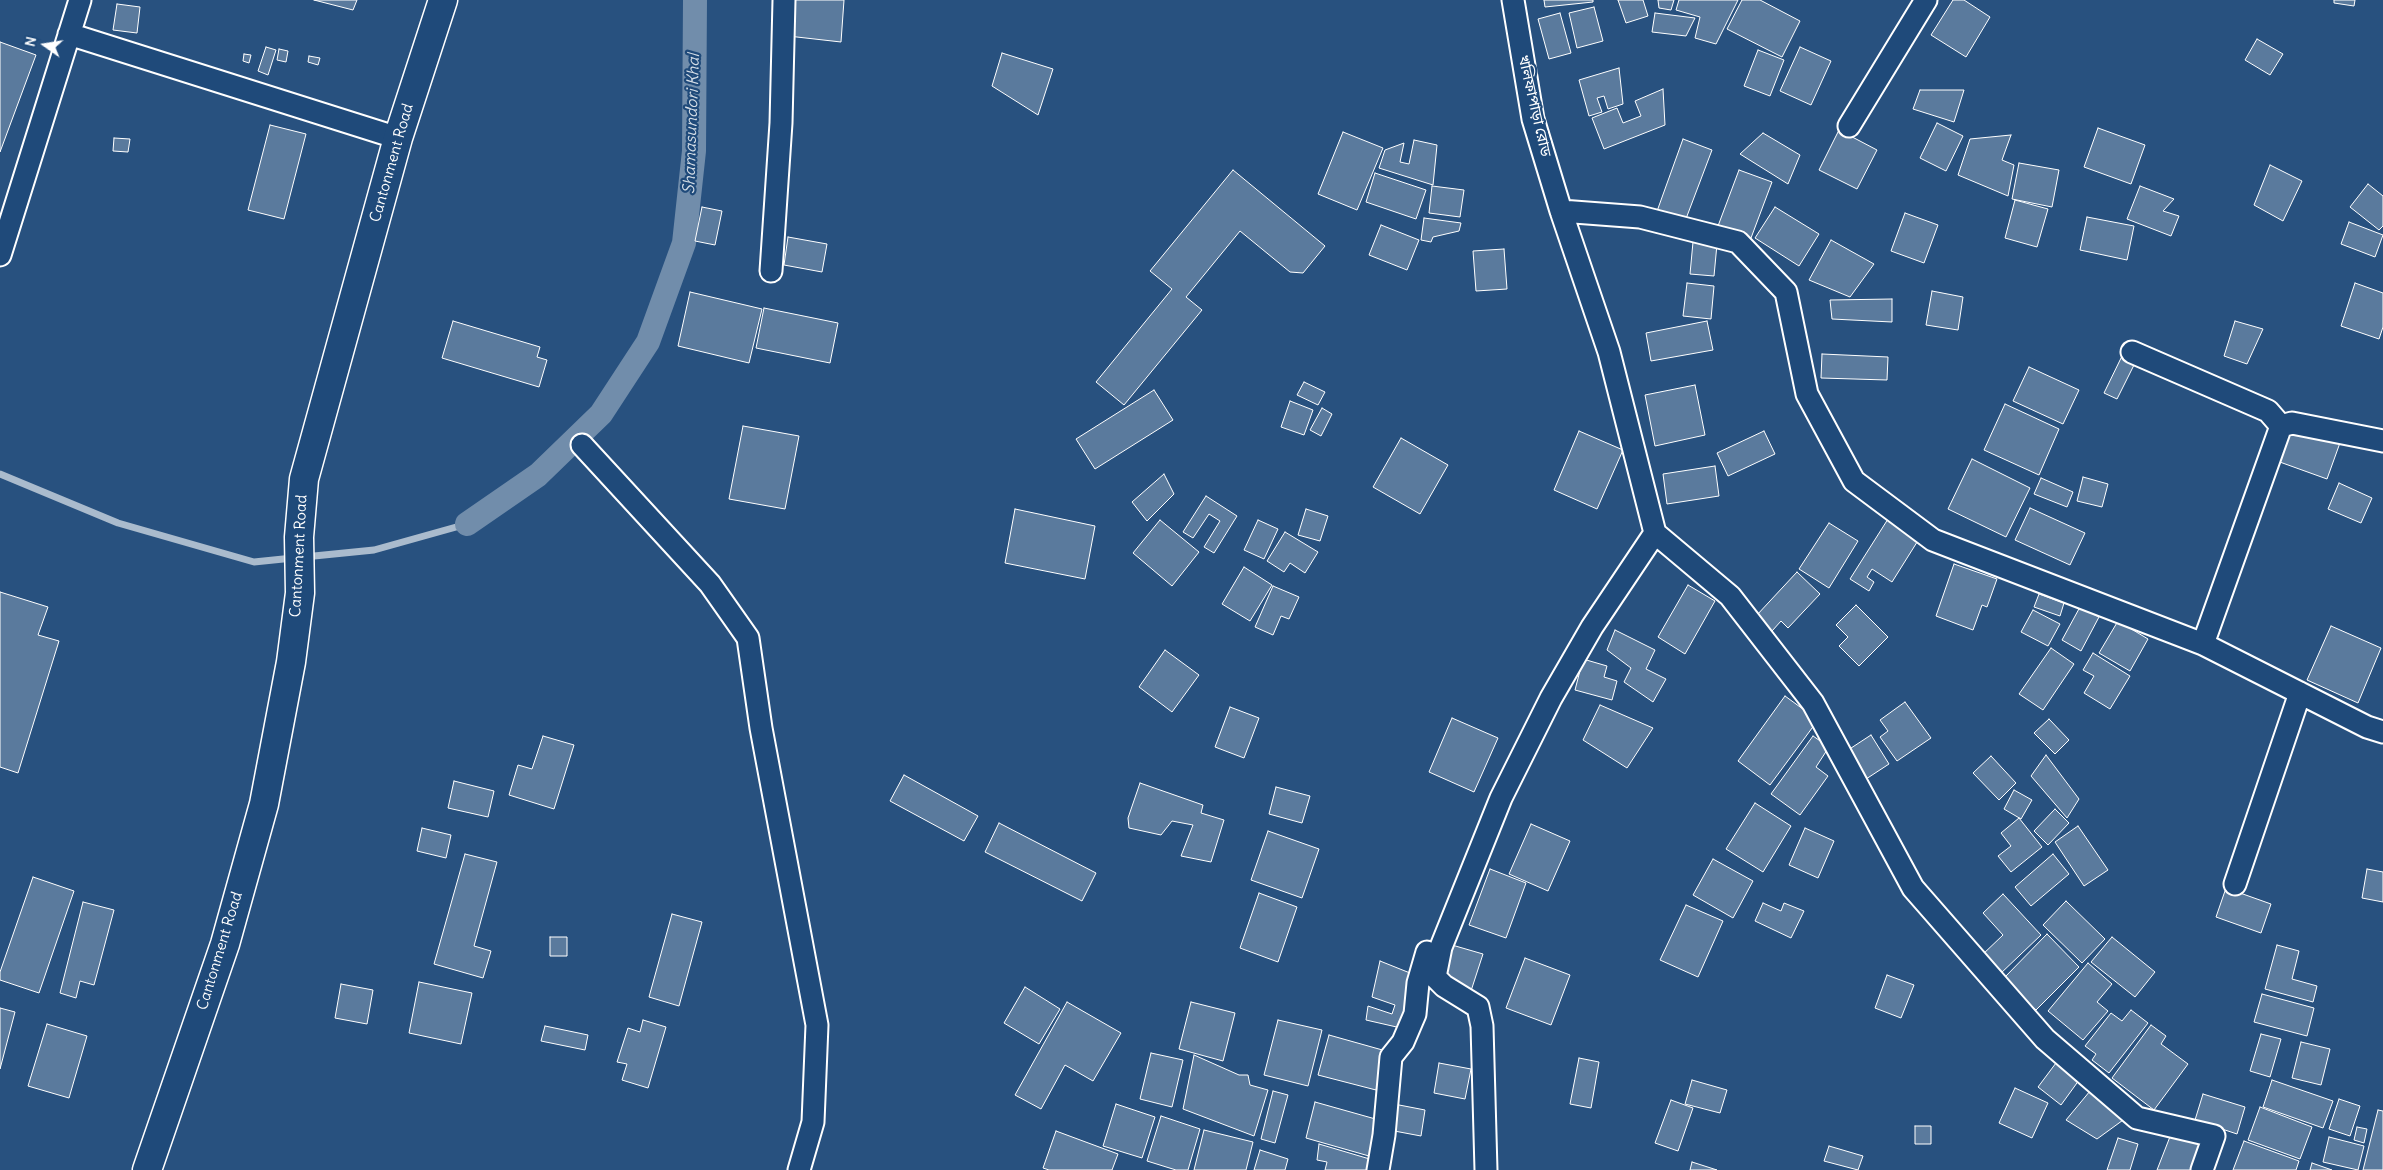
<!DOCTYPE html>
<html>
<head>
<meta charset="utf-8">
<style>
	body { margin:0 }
	#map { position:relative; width:2383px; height:1170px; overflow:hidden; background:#28517f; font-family:Delius,sans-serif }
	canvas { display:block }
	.north { position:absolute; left:20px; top:20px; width:50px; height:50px; -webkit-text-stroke:4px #1f4a7a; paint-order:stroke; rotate:283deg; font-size:14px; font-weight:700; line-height:20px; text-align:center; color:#fff }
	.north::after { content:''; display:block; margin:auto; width:18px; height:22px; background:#fff; clip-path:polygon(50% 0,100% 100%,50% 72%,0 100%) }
</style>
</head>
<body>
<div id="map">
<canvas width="2383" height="1170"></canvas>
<div class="north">N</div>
</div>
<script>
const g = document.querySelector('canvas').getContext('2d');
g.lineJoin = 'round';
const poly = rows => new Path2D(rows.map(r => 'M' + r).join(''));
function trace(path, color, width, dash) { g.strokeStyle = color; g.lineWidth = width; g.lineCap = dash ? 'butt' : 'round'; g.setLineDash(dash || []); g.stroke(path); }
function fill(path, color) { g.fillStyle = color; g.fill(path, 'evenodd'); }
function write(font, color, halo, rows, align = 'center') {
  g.font = font + ' Delius,"Noto Sans Bengali",sans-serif'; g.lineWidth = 4.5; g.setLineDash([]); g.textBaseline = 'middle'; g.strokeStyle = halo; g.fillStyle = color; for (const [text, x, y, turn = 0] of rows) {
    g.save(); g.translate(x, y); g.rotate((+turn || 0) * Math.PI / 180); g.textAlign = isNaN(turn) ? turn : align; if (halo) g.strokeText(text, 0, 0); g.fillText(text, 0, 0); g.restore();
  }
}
trace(poly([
	[0,474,118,523,254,562,293,558],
	[304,557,374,550,467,524]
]), '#aabbcd', 7);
trace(poly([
	[467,524,538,475,601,414,648,342,684,243,694,151,695,0]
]), '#718dab', 24);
const building = poly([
	[314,0,357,0,353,10,314,0],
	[794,0,844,0,841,42,788,36,794,0],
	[1544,0,1593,0,1593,2,1545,7,1544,0],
	[1618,0,1643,0,1648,16,1626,23,1618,0],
	[1658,0,1674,0,1671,10,1659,8,1658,0],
	[1679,0,1738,0,1716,44,1695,38,1700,17,1676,10,1679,0],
	[1742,0,1760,0,1800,21,1782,57,1727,29,1742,0],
	[1953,0,1964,0,1990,17,1966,57,1931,35,1953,0],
	[2334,0,2355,0,2354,6,2334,3,2334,0],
	[117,4,140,7,137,33,113,30,117,4],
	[1594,7,1603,41,1577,48,1569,13,1594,7],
	[1560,13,1571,53,1549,59,1538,19,1560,13],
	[1655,13,1695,18,1686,36,1652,32,1655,13],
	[2257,39,2283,54,2270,75,2245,60,2257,39],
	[0,42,36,55,0,152,0,42],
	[266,47,276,50,268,75,258,71,266,47],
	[1800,47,1831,61,1811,105,1780,91,1800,47],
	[279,49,288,51,286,62,277,60,279,49],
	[1758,50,1784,60,1770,96,1744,86,1758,50],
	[1002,53,1053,69,1038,115,992,86,1002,53],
	[244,54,251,55,249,63,243,61,244,54],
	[309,56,320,58,318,65,308,62,309,56],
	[1619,68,1623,104,1608,109,1604,96,1597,98,1602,112,1589,116,1579,80,1619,68],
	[1663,89,1665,125,1604,149,1592,118,1617,108,1623,123,1641,116,1635,101,1663,89],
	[1920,90,1964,90,1954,122,1913,109,1920,90],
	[1937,123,1963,136,1946,171,1920,158,1937,123],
	[270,125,306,134,284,219,248,210,270,125],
	[2098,128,2145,145,2131,184,2084,167,2098,128],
	[1839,130,1877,150,1857,189,1819,170,1839,130],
	[1343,132,1383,148,1357,210,1318,194,1343,132],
	[1763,133,1800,155,1788,184,1740,154,1763,133],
	[2011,135,2002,160,2014,165,2008,196,1958,175,1970,139,2011,135],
	[114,138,130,139,128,152,113,151,114,138],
	[1683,139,1712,150,1684,224,1656,214,1683,139],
	[1414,140,1437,145,1433,185,1379,168,1385,150,1404,143,1400,162,1409,164,1414,140],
	[2019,163,2059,170,2052,207,2012,199,2019,163],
	[2270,165,2302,181,2283,221,2254,205,2270,165],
	[1233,170,1325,246,1303,273,1290,272,1240,231,1186,297,1202,310,1124,405,1096,382,1172,289,1150,271,1233,170],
	[1739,170,1772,182,1751,238,1718,226,1739,170],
	[1375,173,1426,190,1416,219,1366,202,1375,173],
	[2368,184,2383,196,2383,226,2379,230,2350,207,2368,184],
	[1432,186,1464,190,1460,217,1429,213,1432,186],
	[2140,186,2174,199,2163,211,2179,216,2171,236,2127,219,2140,186],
	[2015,200,2048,209,2037,247,2005,238,2015,200],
	[702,207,722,211,715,245,695,241,702,207],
	[1775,207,1819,234,1799,266,1755,238,1775,207],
	[1905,213,1938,225,1924,263,1891,251,1905,213],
	[2087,217,2134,226,2127,260,2080,250,2087,217],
	[1424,218,1461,223,1459,231,1433,237,1431,242,1421,240,1424,218],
	[2349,222,2383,235,2375,257,2341,244,2349,222],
	[1381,225,1419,240,1407,270,1369,255,1381,225],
	[788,237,827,244,822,272,784,265,788,237],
	[1831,240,1874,264,1850,297,1809,280,1831,240],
	[1693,242,1717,244,1714,276,1690,274,1693,242],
	[1504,249,1507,289,1476,291,1473,251,1504,249],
	[1687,283,1714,286,1711,319,1683,316,1687,283],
	[2355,283,2383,293,2383,327,2379,339,2341,326,2355,283],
	[1932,291,1963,297,1958,330,1926,325,1932,291],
	[690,292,762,309,749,363,678,346,690,292],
	[1892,299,1892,322,1832,319,1830,300,1892,299],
	[764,308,838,323,830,363,756,348,764,308],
	[453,321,540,347,537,357,547,360,539,387,442,358,453,321],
	[1707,321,1713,350,1651,361,1646,333,1707,321],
	[2235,321,2263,329,2247,364,2224,356,2235,321],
	[1822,354,1888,357,1887,380,1821,378,1822,354],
	[2123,354,2136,361,2117,399,2104,393,2123,354],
	[2029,367,2079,390,2063,424,2013,401,2029,367],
	[1304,382,1325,392,1318,405,1297,395,1304,382],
	[1695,385,1705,435,1655,446,1645,395,1695,385],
	[1154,390,1173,420,1095,469,1076,439,1154,390],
	[1290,401,1313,410,1304,435,1281,427,1290,401],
	[2005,404,2059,429,2039,475,1984,450,2005,404],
	[1322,408,1332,414,1321,436,1310,430,1322,408],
	[743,426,799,436,785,509,729,499,743,426],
	[1579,431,1623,450,1597,509,1554,490,1579,431],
	[1764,431,1775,454,1728,476,1717,453,1764,431],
	[2287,432,2341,440,2327,479,2277,461,2287,432],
	[1401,438,1448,465,1420,514,1373,487,1401,438],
	[1972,459,2030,488,2006,537,1948,509,1972,459],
	[1715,466,1719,496,1667,504,1663,474,1715,466],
	[1164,474,1174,494,1147,521,1132,502,1164,474],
	[2083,477,2108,484,2102,507,2077,501,2083,477],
	[2041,478,2073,492,2067,507,2034,494,2041,478],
	[2339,483,2372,498,2361,523,2328,509,2339,483],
	[1206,496,1237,516,1214,553,1204,547,1220,521,1209,514,1193,538,1183,532,1206,496],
	[2030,508,2085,533,2070,565,2015,540,2030,508],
	[1015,509,1095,526,1085,579,1005,563,1015,509],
	[1306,509,1328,516,1320,541,1298,535,1306,509],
	[1888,519,1919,539,1892,582,1872,569,1867,577,1874,582,1869,591,1850,579,1888,519],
	[1160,520,1199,552,1172,586,1133,553,1160,520],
	[1258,520,1278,529,1264,559,1244,550,1258,520],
	[1829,523,1858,541,1829,588,1799,569,1829,523],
	[1285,532,1318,552,1305,573,1290,563,1284,572,1267,561,1285,532],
	[1954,564,1997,579,1987,607,1982,605,1973,630,1936,616,1954,564],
	[1244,567,1272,585,1250,621,1222,604,1244,567],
	[1797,572,1820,594,1788,628,1781,621,1772,631,1756,616,1797,572],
	[1688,585,1715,601,1685,654,1658,637,1688,585],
	[1273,586,1299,597,1289,619,1281,616,1273,635,1255,627,1273,586],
	[0,592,48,607,38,635,59,641,18,773,0,767,0,592],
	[2039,594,2064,603,2060,616,2034,607,2039,594],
	[1856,605,1888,637,1859,666,1839,646,1848,637,1836,625,1856,605],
	[2080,607,2099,617,2081,651,2062,640,2080,607],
	[2033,610,2060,624,2048,646,2021,632,2033,610],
	[2118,621,2148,639,2130,671,2099,653,2118,621],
	[2331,626,2381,648,2358,703,2307,680,2331,626],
	[1615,630,1655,650,1646,669,1666,679,1653,702,1624,682,1631,668,1607,650,1615,630],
	[2051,648,2074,664,2043,710,2019,694,2051,648],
	[1165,650,1199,675,1172,712,1139,687,1165,650],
	[2093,653,2130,676,2110,709,2084,693,2094,676,2083,670,2093,653],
	[1583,659,1607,666,1604,677,1617,681,1612,700,1575,690,1583,659],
	[1785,696,1818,720,1770,785,1738,761,1785,696],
	[1905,702,1931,738,1897,761,1880,737,1888,731,1880,720,1905,702],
	[1600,705,1653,728,1627,768,1583,740,1600,705],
	[1230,707,1259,718,1244,758,1215,747,1230,707],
	[1452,718,1498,738,1474,792,1429,772,1452,718],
	[2049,719,2069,740,2055,754,2034,733,2049,719],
	[1871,735,1889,764,1863,781,1845,752,1871,735],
	[543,736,574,745,554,809,509,795,518,765,532,769,543,736],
	[1813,736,1829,747,1816,767,1828,776,1800,815,1771,794,1813,736],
	[2046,755,2079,799,2067,818,2031,776,2046,755],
	[1991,756,2016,783,1999,800,1973,773,1991,756],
	[904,775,978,816,964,841,890,801,904,775],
	[454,781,494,791,488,817,448,808,454,781],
	[1140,783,1203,805,1201,813,1224,820,1211,862,1181,856,1193,825,1172,821,1161,835,1129,828,1128,818,1140,783],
	[1276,787,1310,796,1302,823,1269,814,1276,787],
	[2014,790,2032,800,2021,819,2004,809,2014,790],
	[1755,803,1791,826,1763,872,1726,849,1755,803],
	[2055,809,2069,823,2048,845,2034,831,2055,809],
	[2019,818,2042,847,2011,872,1998,856,2011,846,2001,833,2019,818],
	[999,823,1096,873,1082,901,985,852,999,823],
	[1531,824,1570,841,1548,891,1509,874,1531,824],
	[2078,826,2108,870,2084,886,2055,842,2078,826],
	[422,828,451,835,446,858,417,851,422,828],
	[1805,828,1834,841,1818,878,1789,865,1805,828],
	[1268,831,1319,849,1302,898,1251,880,1268,831],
	[465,854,497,862,474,946,491,951,483,978,434,964,465,854],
	[2053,854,2069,874,2031,906,2015,887,2053,854],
	[1713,859,1753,881,1733,918,1693,895,1713,859],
	[1490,869,1526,883,1506,938,1469,925,1490,869],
	[2367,869,2383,872,2383,902,2362,898,2367,869],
	[33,877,74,891,39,993,0,980,0,972,33,877],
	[2226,888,2271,904,2261,933,2216,917,2226,888],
	[1259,893,1297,907,1278,962,1240,948,1259,893],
	[2003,894,2041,935,1999,975,1981,956,2003,935,1983,913,2003,894],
	[2066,901,2105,939,2082,963,2043,925,2066,901],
	[83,902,114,910,94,985,80,981,76,998,60,993,83,902],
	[1763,903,1781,911,1784,903,1804,911,1791,938,1755,921,1763,903],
	[1686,905,1723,921,1698,977,1660,960,1686,905],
	[672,914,702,922,679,1006,649,997,672,914],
	[2047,934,2079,967,2036,1010,2004,978,2047,934],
	[550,937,567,937,567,956,550,956,550,937],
	[2112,937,2155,972,2135,997,2091,962,2112,937],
	[1452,945,1483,954,1470,994,1442,975,1452,945],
	[2277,945,2299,951,2292,979,2317,986,2313,1002,2265,989,2277,945],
	[1525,958,1570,975,1551,1025,1506,1008,1525,958],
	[1380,961,1415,975,1401,1028,1366,1020,1368,1006,1392,1014,1395,1005,1372,997,1380,961],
	[2088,963,2112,984,2097,1002,2108,1011,2083,1040,2048,1011,2088,963],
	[1887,975,1914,985,1901,1018,1875,1008,1887,975],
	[419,982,472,993,461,1044,409,1033,419,982],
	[341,984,373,990,367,1024,335,1018,341,984],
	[1025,987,1060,1009,1039,1044,1004,1023,1025,987],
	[2262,994,2314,1008,2307,1036,2254,1022,2262,994],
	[1067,1002,1121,1033,1093,1081,1065,1065,1041,1109,1015,1095,1067,1002],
	[1191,1002,1235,1013,1223,1061,1179,1049,1191,1002],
	[0,1008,15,1012,0,1069,0,1008],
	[2131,1010,2148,1023,2109,1073,2092,1060,2096,1054,2085,1046,2111,1013,2122,1021,2131,1010],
	[643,1020,666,1027,648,1088,622,1080,627,1064,617,1062,628,1028,640,1032,643,1020],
	[1278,1020,1322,1030,1308,1086,1264,1075,1278,1020],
	[47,1024,87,1036,69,1098,28,1086,47,1024],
	[2151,1025,2166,1036,2161,1044,2188,1064,2154,1110,2112,1078,2151,1025],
	[545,1026,588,1035,585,1050,541,1041,545,1026],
	[2261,1034,2281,1039,2270,1077,2250,1071,2261,1034],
	[1329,1035,1386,1051,1376,1090,1318,1075,1329,1035],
	[2301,1042,2330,1049,2321,1085,2292,1078,2301,1042],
	[1151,1053,1183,1060,1172,1107,1140,1099,1151,1053],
	[1194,1055,1239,1075,1248,1075,1250,1085,1268,1090,1254,1136,1183,1109,1194,1055],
	[1579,1058,1599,1062,1591,1108,1570,1104,1579,1058],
	[2059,1059,2082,1076,2061,1105,2038,1087,2059,1059],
	[1439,1063,1471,1069,1465,1099,1434,1093,1439,1063],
	[1692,1080,1727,1090,1720,1113,1685,1104,1692,1080],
	[2272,1080,2333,1101,2323,1128,2263,1107,2272,1080],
	[2095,1085,2130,1115,2097,1139,2066,1120,2095,1085],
	[2015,1088,2048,1103,2032,1138,1999,1123,2015,1088],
	[1273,1091,1288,1095,1275,1143,1261,1139,1273,1091],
	[2203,1094,2245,1107,2237,1134,2195,1120,2203,1094],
	[2339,1099,2360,1106,2350,1136,2329,1129,2339,1099],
	[1671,1100,1693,1108,1678,1151,1655,1143,1671,1100],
	[1315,1102,1379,1120,1369,1156,1306,1138,1315,1102],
	[1116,1104,1155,1117,1142,1158,1103,1146,1116,1104],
	[1394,1104,1425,1110,1421,1136,1389,1130,1394,1104],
	[2260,1107,2312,1127,2300,1159,2248,1140,2260,1107],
	[2378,1110,2383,1111,2383,1170,2363,1170,2378,1110],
	[1161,1116,1200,1129,1188,1170,1176,1170,1147,1161,1161,1116],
	[1915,1126,1931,1126,1931,1144,1915,1144,1915,1126],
	[2357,1127,2367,1129,2364,1143,2354,1140,2357,1127],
	[2173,1129,2205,1142,2194,1170,2157,1170,2173,1129],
	[1204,1130,1253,1142,1246,1170,1194,1170,1204,1130],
	[1056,1131,1118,1154,1112,1170,1049,1170,1043,1168,1056,1131],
	[2329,1137,2364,1146,2358,1170,2323,1162,2329,1137],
	[2118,1138,2138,1144,2130,1170,2107,1170,2118,1138],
	[2244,1141,2299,1161,2296,1170,2233,1170,2244,1141],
	[1319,1144,1373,1160,1371,1170,1325,1170,1327,1162,1317,1160,1319,1144],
	[1829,1146,1863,1156,1858,1170,1824,1161,1829,1146],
	[1260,1150,1288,1159,1285,1170,1254,1170,1260,1150],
	[1692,1162,1717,1170,1690,1170,1692,1162],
	[2312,1163,2332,1170,2310,1170,2312,1163]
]);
fill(building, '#5a7a9d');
trace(building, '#fff', 1);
const street = poly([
	[1513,0,1533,119,1561,211,1609,352,1655,533,1730,596,1813,703,1913,888,2045,1039,2137,1118,2214,1136,2202,1170],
	[69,34,398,138],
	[1849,126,1926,0],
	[1561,211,1640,217,1738,242,1786,292,1807,394,1854,481,1933,540,2203,644,2367,727,2383,732],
	[0,255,80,0],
	[771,271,781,123,784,0],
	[2132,352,2268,411,2281,426],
	[582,445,710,584,748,638,761,728,817,1025,813,1122,799,1170],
	[2203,644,2281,426,2292,423,2383,441],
	[2235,884,2300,693],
	[1378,1170,1384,1135,1391,1057,1403,1042,1415,1014,1418,983,1427,952],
	[1486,1170,1482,1026,1478,1007,1444,986,1435,977,1441,947,1501,798,1551,698,1592,627,1655,533]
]);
const secondary = poly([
	[147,1170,225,944,264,804,291,662,300,593,299,537,304,479,398,138,443,0]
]);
trace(street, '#fff', 25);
trace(secondary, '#fff', 31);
trace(street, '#1f4a7a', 21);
trace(secondary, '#1f4a7a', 28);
write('15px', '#fff', '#1f4a7a', [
	["খলিফাপাড়া রোড",1534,106,77],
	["Cantonment Road",392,163,-74],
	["Cantonment Road",299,556,-87],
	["Cantonment Road",220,951,-73]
]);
write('italic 16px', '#d4dde6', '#1f4a7a', [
	["Shamasundori Khal",692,124,-88]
]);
</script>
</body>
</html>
